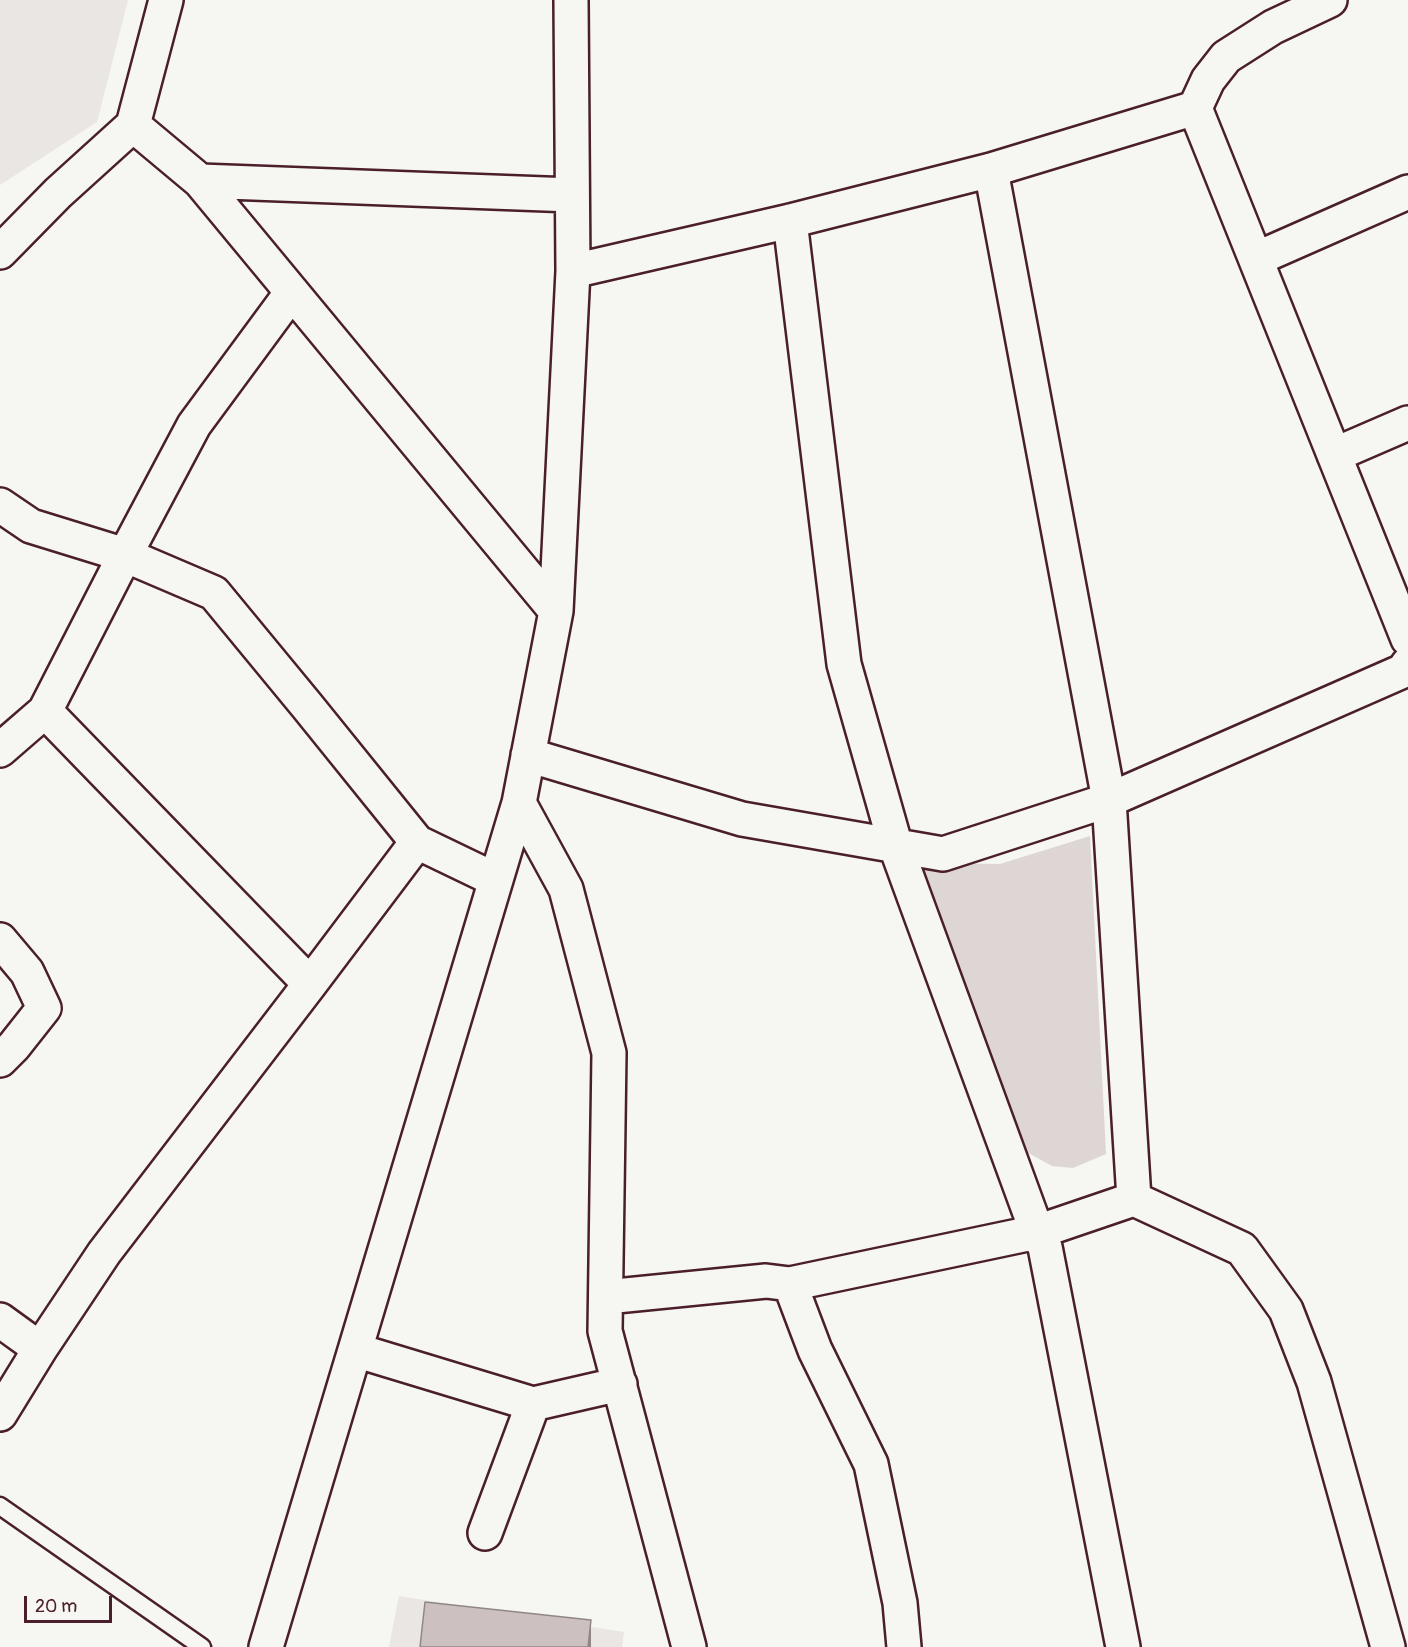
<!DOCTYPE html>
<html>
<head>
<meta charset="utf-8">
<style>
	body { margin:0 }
	#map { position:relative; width:1408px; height:1647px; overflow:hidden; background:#f6f6f2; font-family:Pangolin,sans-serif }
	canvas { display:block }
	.scale { position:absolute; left:24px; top:1596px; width:88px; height:27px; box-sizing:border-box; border:3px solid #4a1f2b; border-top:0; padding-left:8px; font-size:18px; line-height:21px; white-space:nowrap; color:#4a1f2b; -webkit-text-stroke:4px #f6f6f2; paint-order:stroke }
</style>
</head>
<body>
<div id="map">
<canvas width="1408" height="1647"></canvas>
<div class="scale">20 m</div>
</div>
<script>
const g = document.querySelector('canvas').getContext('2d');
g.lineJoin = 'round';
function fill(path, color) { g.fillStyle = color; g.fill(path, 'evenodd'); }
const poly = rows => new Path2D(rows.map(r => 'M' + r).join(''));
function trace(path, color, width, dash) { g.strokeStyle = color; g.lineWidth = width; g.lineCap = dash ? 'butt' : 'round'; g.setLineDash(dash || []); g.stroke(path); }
fill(poly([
	[0,0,128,0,97,122,0,185],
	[399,1596,624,1632,622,1647,389,1647]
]), '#e9e6e3');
fill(poly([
	[1090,836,1106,1154,1073,1168,1052,1166,1023,1150,919,863,1000,864]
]), '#ddd6d5');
const service = poly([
	[0,1506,202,1647]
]);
const minor = poly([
	[1330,0,1273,27,1226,57,1208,80,1195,108,1408,639],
	[133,125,200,181,556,611],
	[200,181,572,195],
	[790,221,844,664,896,847,1037,1232,1045,1247,1123,1647],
	[0,252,58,193,133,125,166,0],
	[1256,259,1408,192],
	[573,271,790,221,991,170,1195,108],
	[1334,455,1408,423],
	[0,505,31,526,125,555,214,593,308,707,417,842,496,880],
	[45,711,310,984],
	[0,750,45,711,125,555,194,425,292,292],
	[528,755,742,819,943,854,1109,800,991,170],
	[519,803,566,889,609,1053,605,1331,689,1647],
	[0,940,27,972,44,1008,14,1046,0,1060],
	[1134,1199,1109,800,1403,671,1408,664],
	[790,1284,1037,1232,1134,1199,1242,1249,1286,1310,1314,1382,1388,1647],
	[606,1297,766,1281,790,1284,815,1350,871,1464,900,1603,904,1647],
	[0,1320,40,1349],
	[355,1350,533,1404,620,1384],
	[0,1414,40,1349,104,1253,310,984,417,842],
	[485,1533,533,1404],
	[266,1647,519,803,556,611,573,271,571,0]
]);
trace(service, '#4a1f2b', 21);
trace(minor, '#4a1f2b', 38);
trace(service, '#f6f6f2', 16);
trace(minor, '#f6f6f2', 33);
fill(poly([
	[591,1620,591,1647,588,1647]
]), '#8f8786');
const building = poly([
	[425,1602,591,1620,588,1647,420,1647,425,1602]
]);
fill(building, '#ccc1c0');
trace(building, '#8f8786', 1.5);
</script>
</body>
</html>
